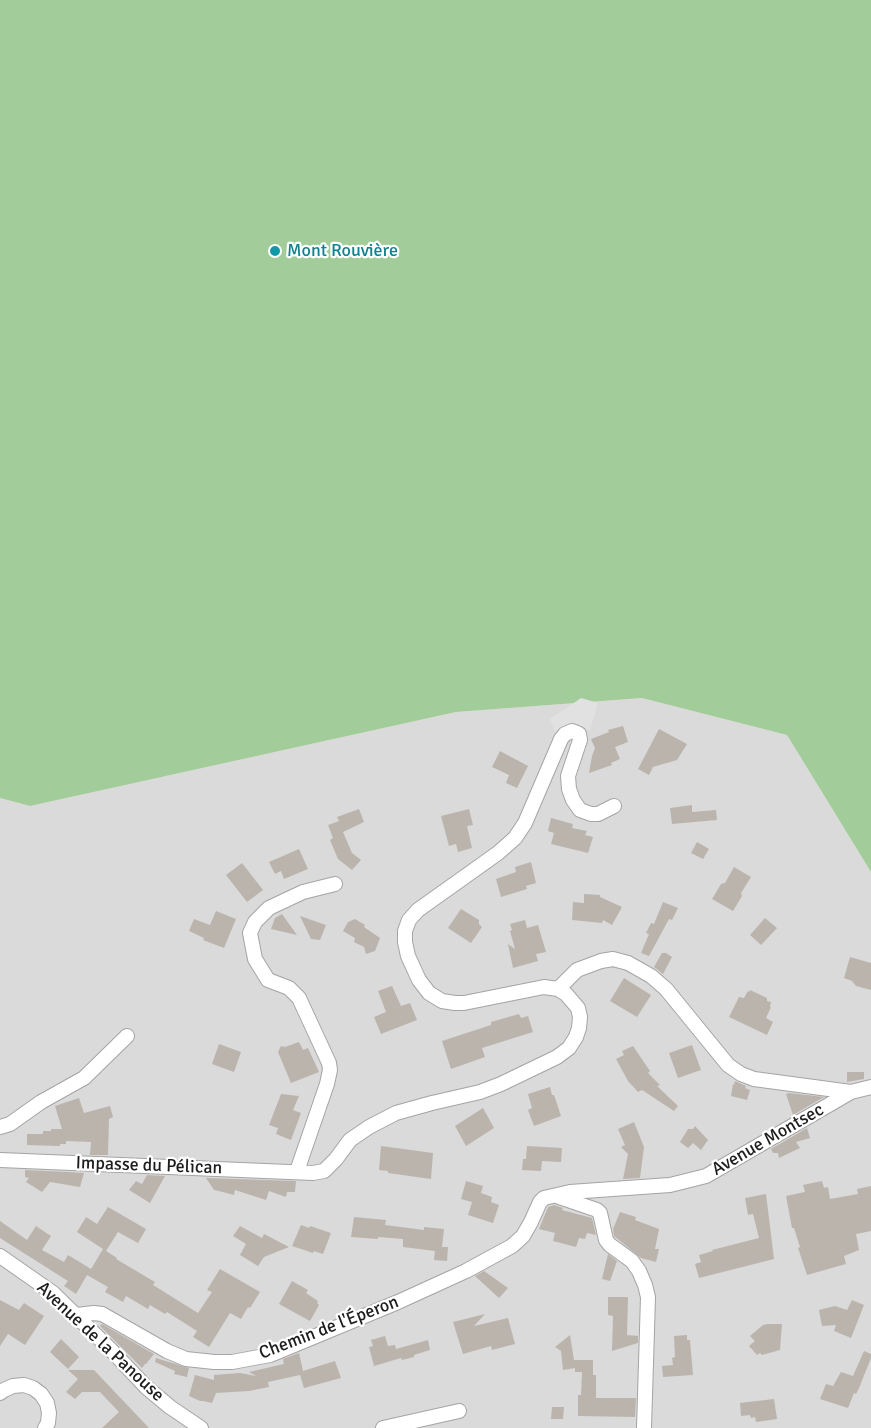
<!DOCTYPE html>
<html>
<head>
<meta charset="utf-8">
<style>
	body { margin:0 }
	canvas { display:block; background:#eeebe3 }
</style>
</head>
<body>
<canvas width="871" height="1428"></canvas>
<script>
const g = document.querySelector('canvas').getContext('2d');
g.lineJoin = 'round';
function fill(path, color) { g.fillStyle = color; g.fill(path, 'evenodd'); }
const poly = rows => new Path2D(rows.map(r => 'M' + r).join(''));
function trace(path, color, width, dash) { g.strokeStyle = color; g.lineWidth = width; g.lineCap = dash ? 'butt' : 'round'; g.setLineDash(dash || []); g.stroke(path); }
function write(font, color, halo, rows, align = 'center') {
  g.font = font + ' Signika,sans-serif'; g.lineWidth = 4.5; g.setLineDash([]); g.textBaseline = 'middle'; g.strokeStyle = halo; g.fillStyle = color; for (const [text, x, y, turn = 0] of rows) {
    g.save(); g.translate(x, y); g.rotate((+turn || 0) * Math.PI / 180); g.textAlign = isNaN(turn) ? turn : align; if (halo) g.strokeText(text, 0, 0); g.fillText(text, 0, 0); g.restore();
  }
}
fill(poly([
	[642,698,787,735,871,872,871,1428,0,1428,0,798,30,806,456,712]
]), '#dbdada');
fill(poly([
	[0,0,871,0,871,872,787,735,642,698,456,712,30,806,0,798]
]), '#a2cc99');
fill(poly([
	[581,698,598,703,590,730,555,732,550,719]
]), '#e1e1e1');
fill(poly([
	[623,726,628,742,615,747,620,759,611,763,612,765,589,773,592,756,595,748,591,739,609,732,608,730],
	[659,729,687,744,677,760,653,767,649,775,638,769],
	[500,751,528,766,517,788,506,783,509,775,492,767],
	[692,805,692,812,716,810,717,820,672,824,670,808],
	[359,809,364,822,343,832,352,853,361,860,352,870,338,859,330,840,333,838,328,825,339,821,337,817],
	[469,809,473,825,467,826,472,848,458,852,456,844,449,846,441,816],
	[551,818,573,824,572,828,587,831,585,835,593,837,588,853,551,844,554,833,548,831],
	[697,842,709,849,703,859,691,853],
	[299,849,308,869,284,879,281,871,275,874,269,862],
	[531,862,536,883,526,886,527,889,501,897,496,879,516,872,515,867],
	[242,863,263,890,247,902,226,875],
	[734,867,751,877,741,893,742,896,733,911,712,899,721,884,725,883],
	[584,894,600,895,600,897,622,907,612,925,603,920,602,923,572,920,573,902,584,903],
	[663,902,678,908,672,920,669,919,649,956,641,953,649,934,646,933,651,923,654,924],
	[461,909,479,920,479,924,482,927,471,943,448,928],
	[216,911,236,919,224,948,203,940,204,938,189,931,194,919,210,925],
	[282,914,297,935,271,929,275,918],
	[300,916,326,925,320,940,311,939],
	[765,918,777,928,761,945,750,935],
	[355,919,365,925,364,927,380,938,375,951,366,954,364,947,354,942,355,938,343,931,348,922],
	[525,920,527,928,538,925,546,952,536,954,538,961,513,968,508,944,515,949,510,931,512,930,510,924],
	[662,953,666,953,672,957,663,974,654,967],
	[850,957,871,963,871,990,856,986,852,981,844,978],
	[624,978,651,995,637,1017,610,1001],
	[392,986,401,1006,410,1003,417,1020,381,1034,374,1017,386,1012,378,991],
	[750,990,767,998,767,1001,771,1002,770,1007,771,1007,766,1018,773,1022,767,1035,729,1017,739,997,744,998,748,991,749,992],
	[519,1014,521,1018,528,1016,533,1032,482,1048,485,1057,451,1069,442,1041,491,1025,491,1022],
	[299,1042,303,1050,308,1048,319,1072,291,1083,278,1052,281,1046,285,1047],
	[219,1044,241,1052,234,1072,212,1064],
	[692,1045,701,1070,678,1078,669,1053],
	[633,1046,650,1071,648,1073,660,1085,657,1086,678,1106,674,1111,642,1090,638,1092,628,1081,616,1059,624,1055,622,1051],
	[847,1072,864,1072,864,1079,847,1082],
	[735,1081,746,1086,745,1088,750,1090,747,1100,731,1096,733,1084,734,1085],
	[550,1087,552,1095,554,1095,561,1116,534,1126,528,1110,532,1108,528,1094],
	[789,1093,824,1097,793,1115,786,1094],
	[281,1094,299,1096,293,1110,301,1113,291,1140,276,1134,278,1128,269,1125],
	[79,1098,84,1113,110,1106,113,1117,109,1119,108,1155,90,1155,91,1142,66,1141,66,1144,60,1144,60,1146,27,1145,27,1134,43,1134,43,1131,51,1131,51,1129,62,1129,55,1106],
	[483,1108,494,1128,466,1146,455,1126],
	[634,1122,644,1147,640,1178,623,1179,628,1154,621,1147,625,1145,618,1129],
	[695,1126,708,1140,701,1150,693,1143,688,1148,680,1142,688,1129,693,1129],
	[807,1128,810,1138,796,1142,800,1148,779,1158,778,1153,773,1153,771,1149],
	[381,1146,433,1153,431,1179,388,1173,388,1171,379,1170],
	[527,1146,562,1148,561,1162,542,1161,541,1171,522,1170,523,1159,526,1159],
	[25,1170,69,1172,84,1173,80,1187,50,1182,42,1192,26,1182,29,1178,25,1177],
	[147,1175,165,1176,150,1203,129,1190,136,1181,142,1184],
	[206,1178,296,1181,295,1192,287,1192,286,1197,269,1191,266,1200,235,1190,234,1195,219,1191,214,1190],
	[466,1181,483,1186,481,1193,492,1197,491,1202,499,1205,493,1223,468,1215,472,1202,461,1199],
	[822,1181,824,1188,828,1187,830,1199,858,1194,857,1189,871,1186,871,1231,856,1234,859,1250,844,1256,846,1264,807,1275,798,1248,800,1247,794,1228,792,1228,786,1196,805,1192,803,1185],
	[766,1194,774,1259,699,1278,695,1264,701,1262,699,1255,713,1251,712,1250,759,1238,753,1214,748,1215,745,1198],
	[554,1205,563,1208,562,1210,592,1218,596,1235,587,1233,585,1239,579,1238,576,1247,553,1241,555,1233,539,1229,548,1207],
	[108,1207,146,1229,138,1243,118,1232,106,1251,117,1258,116,1259,155,1282,153,1285,198,1313,212,1292,207,1290,220,1269,260,1292,250,1308,248,1307,241,1319,230,1313,209,1347,193,1337,197,1331,167,1312,165,1314,150,1305,148,1309,126,1296,123,1302,105,1292,108,1287,87,1275,76,1294,64,1286,68,1281,0,1238,0,1221,27,1240,36,1226,51,1236,42,1250,64,1262,68,1255,91,1269,103,1249,77,1232,86,1217,97,1224],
	[620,1212,636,1217,635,1220,659,1229,655,1249,659,1249,656,1262,641,1258,614,1236,613,1229],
	[354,1217,386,1220,385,1225,424,1230,424,1227,444,1229,442,1247,448,1247,447,1261,434,1260,435,1251,403,1247,403,1239,378,1237,378,1239,351,1237],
	[301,1225,309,1228,310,1226,331,1233,323,1254,314,1251,313,1253,292,1246],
	[240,1226,262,1238,264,1234,289,1247,264,1257,258,1266,240,1255,246,1244,233,1236],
	[608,1254,617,1261,610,1281,602,1279],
	[484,1271,508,1288,499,1298,475,1276],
	[292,1281,308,1290,306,1293,318,1301,317,1303,319,1305,310,1321,279,1304],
	[608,1297,628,1297,627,1335,638,1336,638,1343,612,1351,613,1316,608,1315],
	[0,1300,19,1310,24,1303,44,1316,25,1345,8,1334,0,1346],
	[852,1300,864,1305,851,1338,834,1331,836,1325,822,1326,819,1310,835,1306,847,1310],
	[485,1314,474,1326,508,1318,515,1344,492,1350,491,1346,463,1354,453,1322],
	[102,1324,154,1354,146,1364,145,1364,142,1368,100,1326],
	[768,1324,782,1324,780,1350,762,1355,760,1353,757,1355,749,1346,755,1341,750,1336,763,1325],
	[570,1335,574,1360,593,1360,593,1375,596,1375,596,1398,636,1398,635,1417,578,1416,578,1395,581,1395,582,1372,575,1372,575,1368,563,1370,561,1351,555,1347],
	[687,1335,687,1340,690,1340,693,1375,663,1377,662,1366,673,1365,672,1358,675,1357,674,1336],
	[385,1336,388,1346,395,1345,396,1349,428,1340,430,1350,414,1355,414,1357,402,1360,401,1358,374,1366,369,1347,373,1346,371,1340],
	[61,1339,79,1357,68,1369,50,1352],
	[864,1351,871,1354,871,1358,859,1388,856,1394,854,1393,848,1408,820,1399,826,1384,833,1386,841,1372,853,1376],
	[299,1353,303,1371,335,1361,341,1378,304,1388,300,1375,268,1382,269,1387,249,1391,216,1393,212,1403,203,1401,200,1401,189,1396,195,1375,214,1380,214,1375,240,1373,256,1376,249,1372,284,1364,283,1359],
	[156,1358,189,1368,187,1377,174,1374,175,1371,155,1362],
	[68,1370,94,1370,149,1428,102,1428,119,1412,100,1392,82,1392,75,1399,66,1392,78,1379],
	[774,1399,777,1419,756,1422,755,1417,751,1418,750,1415,741,1416,740,1403],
	[552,1407,564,1407,563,1419,551,1419]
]), '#bab4ac');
const street = poly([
	[558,989,577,970,601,961,613,959,628,963,651,976,666,989,728,1065,741,1074,754,1079,851,1092],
	[0,1127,10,1124,41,1102,84,1078,127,1036],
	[0,1160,313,1173,324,1171,336,1159,350,1140,369,1127,396,1113,432,1103,480,1092,501,1084,557,1057,569,1048,576,1037,579,1028,580,1017,578,1008,566,994,558,989,544,987,464,1003,455,1003,442,1001,429,993,419,980,408,956,405,942,405,931,409,920,418,910,498,853,515,838,525,823,561,739,565,734,572,731,577,733,579,734,580,740,568,776,569,789,573,800,580,810,591,814,598,814,614,806],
	[297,1171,327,1084,330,1070,329,1063,299,998,289,988,268,980,255,959,250,933,255,922,269,908,303,892,335,884],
	[556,1196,597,1210,600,1213,606,1240,610,1245,632,1261,639,1271,645,1285,648,1297,644,1428],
	[0,1256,53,1293,113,1352,146,1387,170,1407,201,1428],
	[77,1315,94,1313,102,1314,167,1351,186,1359,214,1362,232,1362,270,1355,398,1302,466,1271,512,1246,523,1236,531,1222,540,1202,544,1198,570,1192,670,1185,706,1176,851,1092,871,1087],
	[0,1393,4,1390,13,1386,24,1385,33,1388,41,1394,47,1403,49,1413,48,1423,45,1428],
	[383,1428,459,1411]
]);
trace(street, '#a4a4a4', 16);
trace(street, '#fff', 14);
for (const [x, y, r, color] of [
	[275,251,6,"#0f9aa8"]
]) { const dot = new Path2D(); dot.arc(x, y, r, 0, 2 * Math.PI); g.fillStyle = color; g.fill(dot); trace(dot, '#fff', 2); }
write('18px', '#0d838f', '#fff', [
	["Mont Rouvière",287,251]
], 'left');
write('18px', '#1d1d1d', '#fff', [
	["Avenue Montsec",768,1140,-30],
	["Impasse du Pélican",149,1166,2],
	["Chemin de l'Éperon",329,1328,-21],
	["Avenue de la Panouse",100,1342,43]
]);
</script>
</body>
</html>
